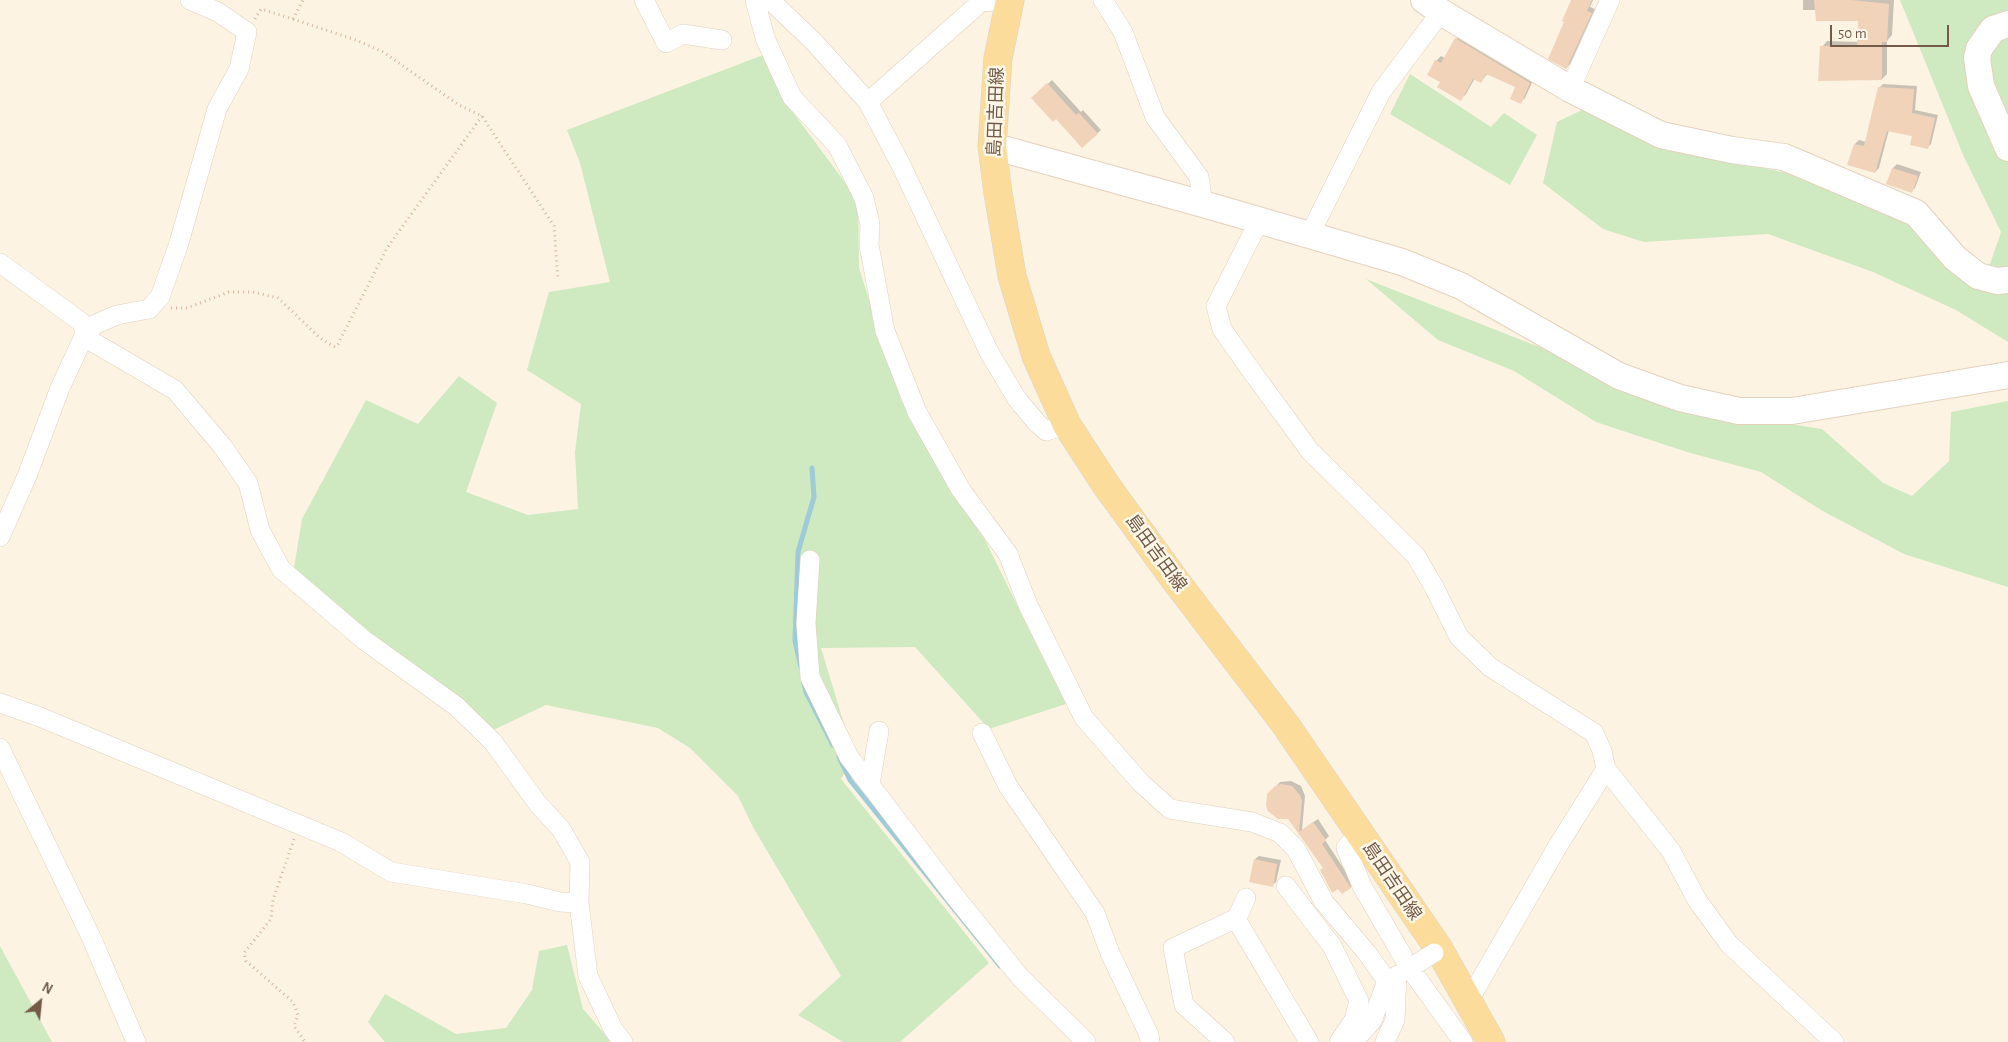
<!DOCTYPE html>
<html>
<head>
<meta charset="utf-8">
<style>
	body { margin:0 }
	#map { position:relative; width:2008px; height:1042px; overflow:hidden; background:#fcf3e2; font-family:"Alegreya Sans",sans-serif }
	canvas { display:block }
	.north { position:absolute; left:15px; top:977px; width:50px; height:50px; -webkit-text-stroke:4px #fff7e8; paint-order:stroke; rotate:28deg; font-size:14px; font-weight:700; line-height:20px; text-align:center; color:#735a49 }
	.north::after { content:''; display:block; margin:auto; width:18px; height:22px; background:#735a49; clip-path:polygon(50% 0,100% 100%,50% 72%,0 100%) }
	.scale { position:absolute; left:1830px; top:25px; width:119px; height:22px; box-sizing:border-box; border:2px solid #735a49; border-top:0; padding-left:6px; font-size:15px; line-height:18px; white-space:nowrap; color:#735a49; -webkit-text-stroke:4px #fff7e8; paint-order:stroke }
</style>
</head>
<body>
<div id="map">
<canvas width="2008" height="1042"></canvas>
<div class="north">N</div>
<div class="scale">50 m</div>
</div>
<script>
const g = document.querySelector('canvas').getContext('2d');
g.lineJoin = 'round';
function fill(path, color) { g.fillStyle = color; g.fill(path, 'evenodd'); }
const poly = rows => new Path2D(rows.map(r => 'M' + r).join(''));
function trace(path, color, width, dash) { g.strokeStyle = color; g.lineWidth = width; g.lineCap = dash ? 'butt' : 'round'; g.setLineDash(dash || []); g.stroke(path); }
function write(font, color, halo, rows, align = 'center') {
  g.font = font + ' "Alegreya Sans","Noto Sans JP",sans-serif'; g.lineWidth = 5; g.setLineDash([]); g.textBaseline = 'middle'; g.strokeStyle = halo; g.fillStyle = color; for (const [text, x, y, turn = 0] of rows) {
    g.save(); g.translate(x, y); g.rotate((+turn || 0) * Math.PI / 180); g.textAlign = isNaN(turn) ? turn : align; if (halo) g.strokeText(text, 0, 0); g.fillText(text, 0, 0); g.restore();
  }
}
fill(poly([
	[1900,0,2008,0,2008,342,1956,310,1873,272,1768,234,1644,242,1603,229,1543,183,1557,122,1586,108,1669,148,1811,178,1902,217,1969,275,1990,264,2001,232,1964,157],
	[763,55,792,111,858,200,859,268,901,400,985,540,1066,704,989,729,915,647,821,648,854,757,841,779,989,963,900,1042,843,1042,798,1015,841,976,753,827,738,796,690,748,658,728,546,705,493,730,396,655,294,568,302,519,366,400,418,424,459,376,497,403,466,492,528,515,578,509,575,452,581,404,527,370,549,292,610,282,580,163,567,130],
	[1410,74,1491,127,1504,113,1537,135,1510,185,1390,114],
	[1366,279,1700,410,1822,429,1883,483,1912,496,1949,461,1951,412,2008,401,2008,587,1904,554,1821,510,1761,472,1687,452,1596,422,1514,371,1438,340],
	[567,945,583,1009,612,1042,385,1042,368,1022,385,994,456,1034,506,1028,532,990,539,951],
	[0,946,52,1042,0,1042]
]), '#cfe9c1');
fill(poly([
	[1572,0,1593,0,1590,7,1595,9,1570,64,1566,68,1566,22],
	[1803,0,1894,0,1892,35,1887,41,1887,74,1882,79,1822,47,1827,41,1858,42,1859,20,1816,10,1803,10],
	[1461,34,1534,78,1525,98,1520,103,1517,86,1488,73,1481,82,1475,78,1466,94,1461,99,1441,82,1436,61,1441,56,1445,58,1456,39],
	[1052,80,1081,112,1083,110,1101,130,1082,147,1056,117,1033,98],
	[1883,84,1917,86,1915,110,1938,115,1931,144,1927,148,1914,135,1889,130,1879,168,1875,172,1849,164,1855,144,1859,140,1866,142,1879,88],
	[1897,164,1921,172,1915,188,1911,191,1893,168],
	[1291,781,1301,786,1305,796,1302,830,1318,819,1329,836,1325,840,1354,884,1350,888,1324,867,1289,818,1268,795,1280,782],
	[1259,856,1281,860,1276,882,1272,885,1255,859]
]), '#0003');
trace(poly([
	[801,667,795,641,798,552,814,497,812,468],
	[804,683,806,692,833,745],
	[839,757,850,780,1000,966]
]), '#9dcbd7', 5);
fill(poly([
	[1571,0,1592,0,1587,11,1592,13,1566,69,1548,59,1564,22,1562,21],
	[1814,0,1851,0,1889,4,1887,42,1882,42,1882,80,1818,81,1820,46,1857,46,1858,21,1816,21],
	[1455,38,1530,83,1521,104,1510,99,1515,87,1486,74,1481,83,1473,79,1461,101,1437,87,1440,82,1427,75,1435,60,1441,63],
	[1047,83,1076,115,1079,113,1098,134,1082,148,1056,119,1053,122,1031,98],
	[1878,87,1914,89,1912,113,1935,118,1928,149,1910,145,1912,136,1887,131,1875,173,1847,165,1854,144,1864,146],
	[1892,168,1918,176,1912,193,1886,184],
	[1281,784,1292,786,1300,795,1302,801,1299,832,1313,822,1326,840,1322,844,1351,888,1342,894,1338,889,1332,893,1320,870,1323,868,1288,819,1278,819,1268,811,1266,806,1267,794,1275,786],
	[1254,859,1277,864,1273,887,1249,882]
]), '#f1d3ba');
const street = poly([
	[644,0,666,43,683,34,722,40],
	[755,0,765,38,792,97,837,145,864,198,870,224,869,245,885,331,917,412,961,490,1008,554,1028,605,1084,718,1141,783,1170,809,1252,822,1280,833,1296,849,1324,902,1367,953,1387,981],
	[770,0,814,42,868,102,901,165,989,352,1017,399,1037,423,1046,431,1067,425],
	[1103,0,1123,32,1155,117,1199,177,1203,204],
	[1570,89,1610,0],
	[868,102,981,2,1007,0],
	[1259,221,1216,306,1222,329,1250,369,1310,451,1416,556,1434,587,1459,637,1490,667,1594,733,1602,751,1606,769,1671,851,1697,900,1729,944,1834,1042],
	[1309,236,1381,92,1441,12],
	[0,263,81,322,91,341,175,390,223,447,248,483,260,530,281,569,364,640,456,706,493,742,538,804,561,829,580,862,579,903,588,976,613,1029,623,1042],
	[0,537,27,476,60,388,85,334,96,324,117,315,149,309,160,297,179,243,217,109,239,69,247,32,218,12,190,0],
	[810,560,806,623,810,677,849,757,953,894,1020,977,1086,1042],
	[0,703,40,717,341,842,391,872,527,894,560,902,579,903],
	[982,733,1008,786,1095,913,1110,953,1149,1035,1150,1042],
	[0,748,91,937,136,1042],
	[870,785,879,731],
	[1359,832,1346,848,1362,886,1409,967,1463,1042],
	[1286,886,1332,946,1359,1001,1354,1020,1339,1042],
	[1246,898,1237,918,1239,924,1309,1042],
	[1469,1000,1559,844,1606,769],
	[1225,1042,1184,1005,1173,948,1237,918],
	[1353,1042,1372,1021,1387,981,1398,975],
	[1385,1042,1395,1020,1397,976]
]);
const secondary = poly([
	[1424,0,1441,12,1570,89,1661,135,1732,150,1784,157,1916,213,1955,258,1978,276,1997,281,2008,280],
	[2008,24,1993,29,1979,49,1977,58,1981,86,2008,148],
	[992,146,1203,204,1402,262,1461,286,1619,376,1680,398,1739,411,1792,411,2008,375]
]);
const primary = poly([
	[1010,0,998,58,992,146,998,193,1012,276,1036,356,1067,425,1106,485,1175,580,1285,724,1439,949,1491,1042]
]);
trace(street, '#e0d0be', 20);
trace(secondary, '#e5d1bc', 28);
trace(primary, '#dbd4d0', 29);
trace(poly([
	[255,19,261,9,293,19,303,0],
	[293,19,356,40,383,52,459,105,482,116,554,226,558,280],
	[171,308,187,308,229,292,253,292,278,298,320,338,335,347,338,344,387,248,482,116],
	[294,839,273,900,271,919,244,953,246,961,293,1002,298,1015,294,1026,305,1042]
]), '#d6b69d', 3, [1, 4]);
trace(street, '#fff', 19);
trace(secondary, '#fff', 26);
trace(primary, '#fbdc9a', 28);
const streetBridge = poly([
	[1416,964,1434,953]
]);
trace(streetBridge, '#e0d0be', 20, []);
trace(streetBridge, '#fff', 19);
write('18px', '#735a49', '#fff7e8', [
	["島田吉田線",996,112,-88],
	["島田吉田線",1156,553,54],
	["島田吉田線",1392,881,56]
]);
</script>
</body>
</html>
